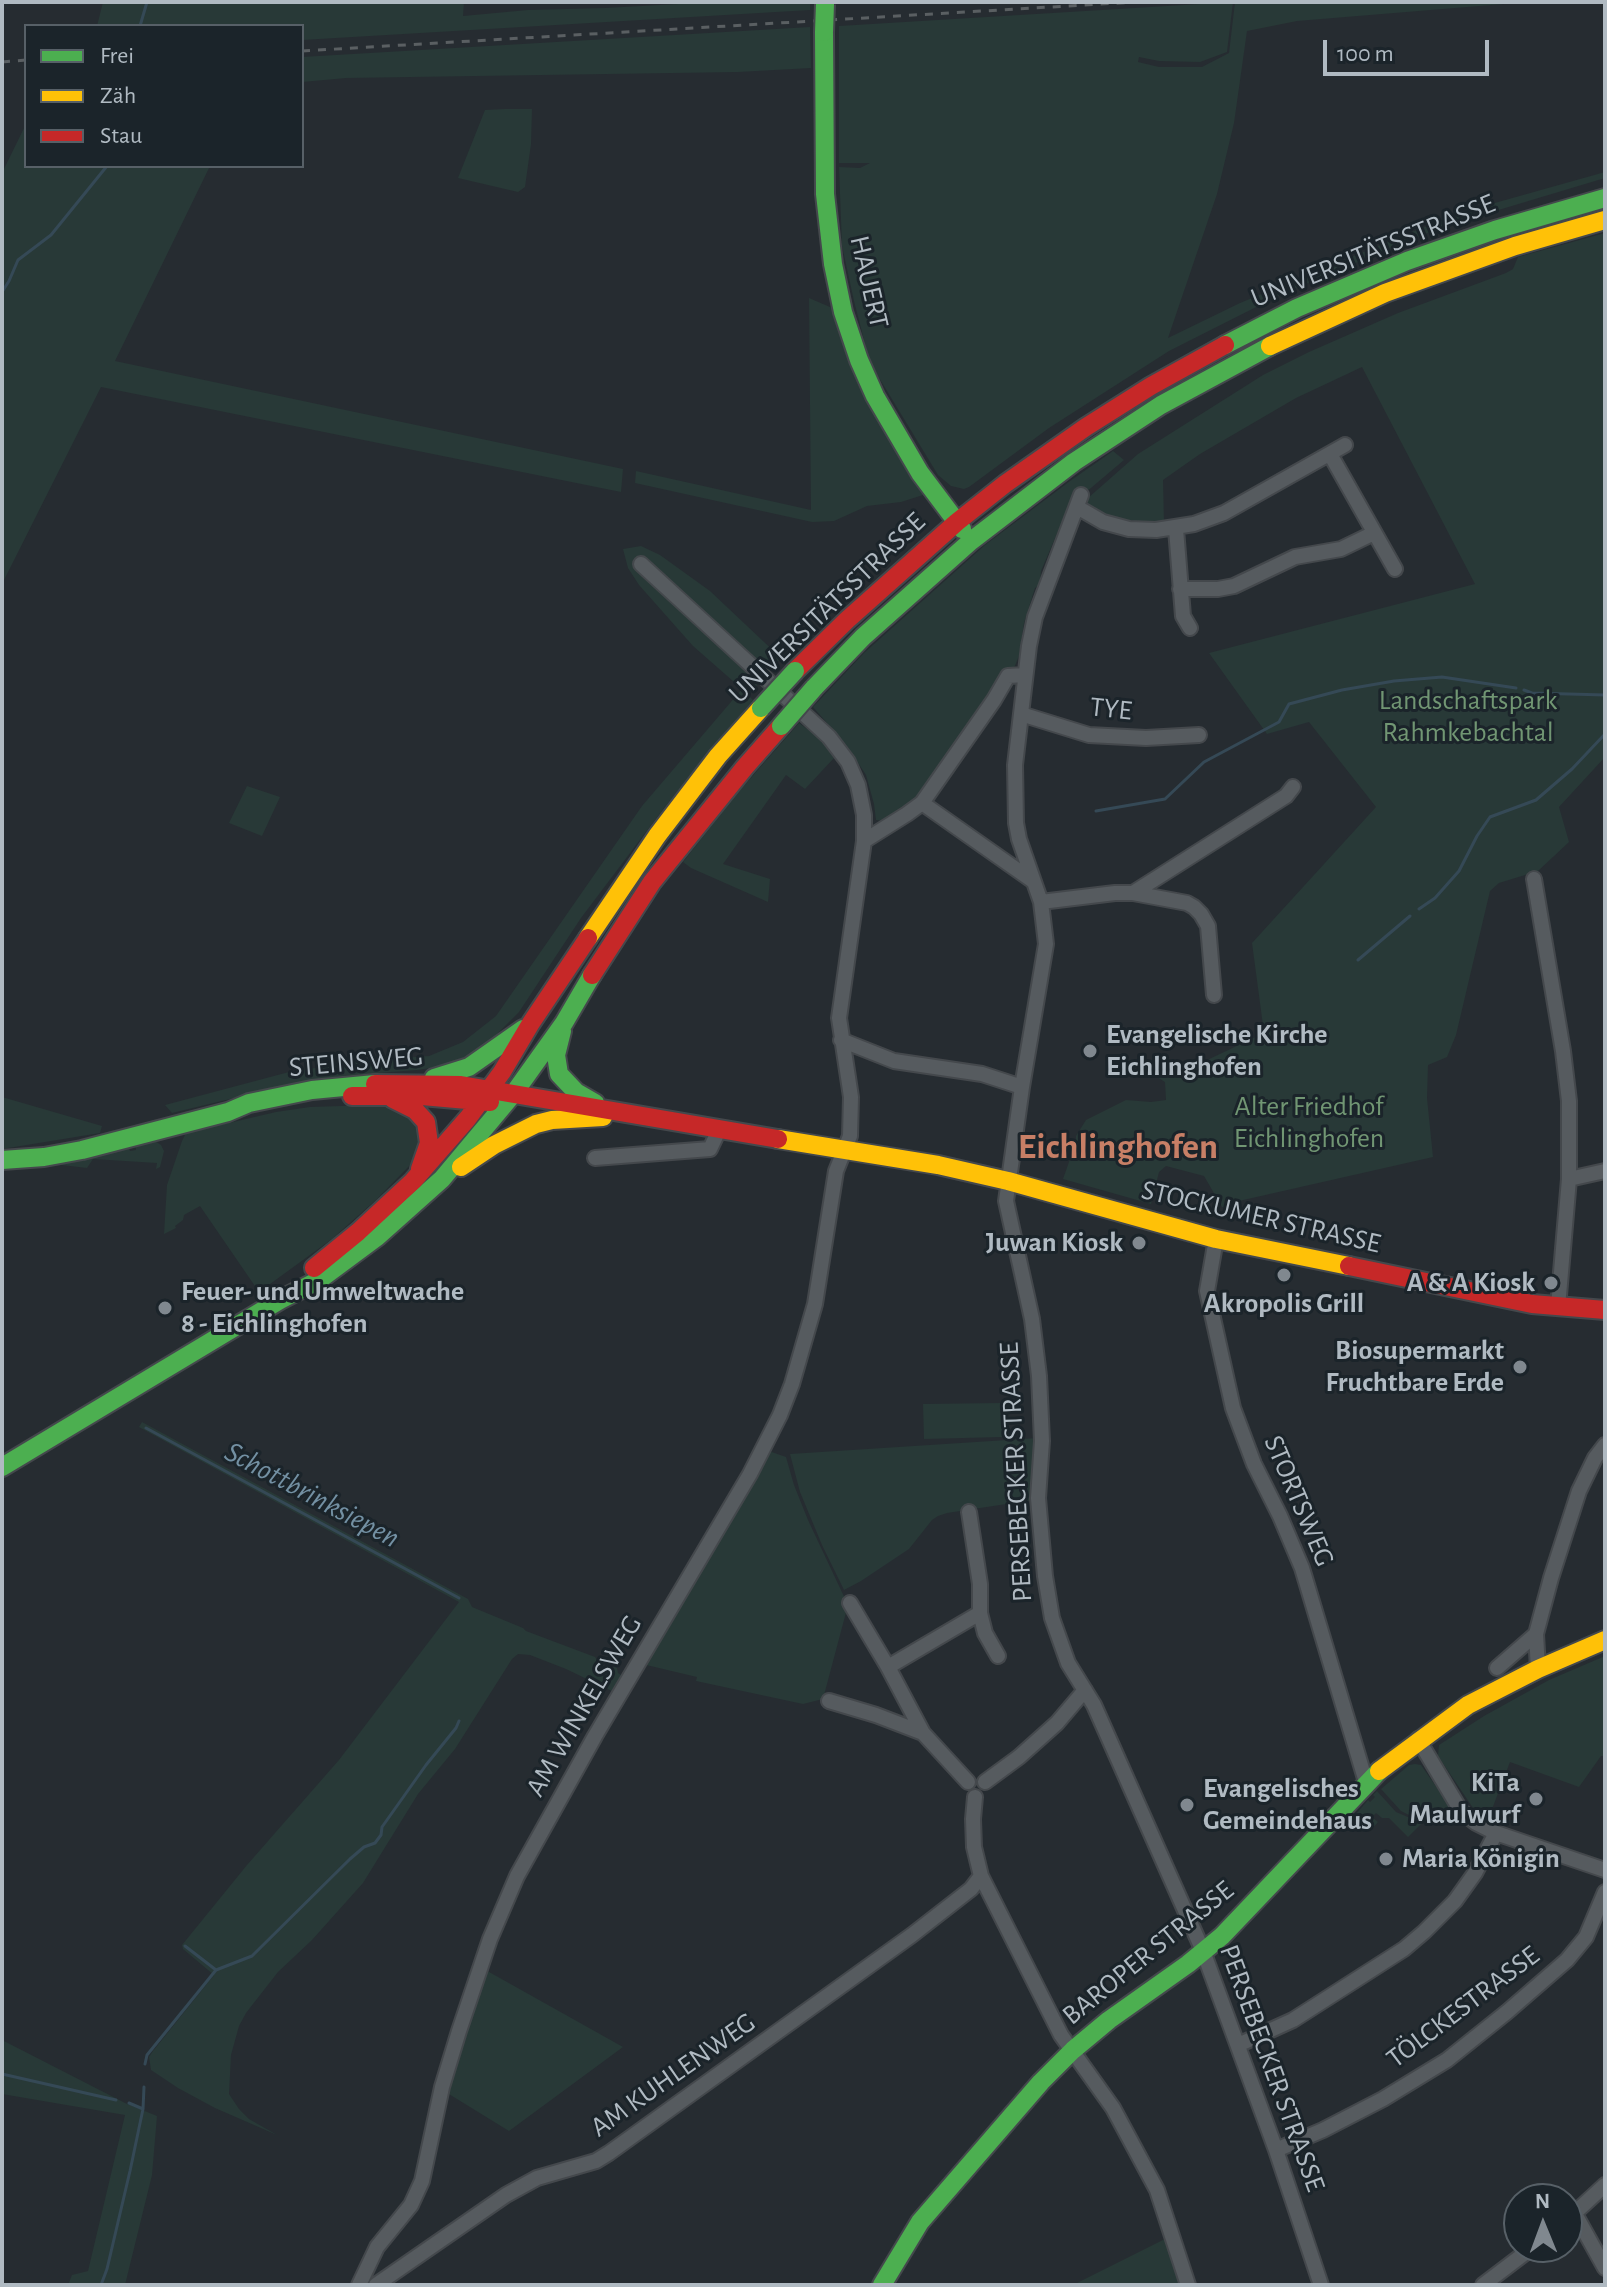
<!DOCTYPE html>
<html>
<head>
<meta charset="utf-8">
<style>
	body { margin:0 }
	#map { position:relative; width:1607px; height:2287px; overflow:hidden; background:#262c31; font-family:"Alegreya Sans",sans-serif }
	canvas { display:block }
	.frame { position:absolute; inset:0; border:4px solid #b0bac2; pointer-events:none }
	.legend { position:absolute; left:24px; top:24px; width:280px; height:144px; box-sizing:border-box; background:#1b242a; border:2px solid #576067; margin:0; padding:10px 14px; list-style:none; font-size:24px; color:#b0bac2 }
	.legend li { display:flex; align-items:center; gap:16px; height:40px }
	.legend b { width:40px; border:2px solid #576067 }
	.north { position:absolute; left:1503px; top:2183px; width:80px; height:80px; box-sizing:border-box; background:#1b242a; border:2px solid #576067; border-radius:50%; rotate:359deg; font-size:22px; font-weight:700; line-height:32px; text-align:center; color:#b0bac2 }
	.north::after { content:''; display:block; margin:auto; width:28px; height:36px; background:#80888f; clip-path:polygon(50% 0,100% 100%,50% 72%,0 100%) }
	.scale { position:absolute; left:1323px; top:40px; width:166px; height:36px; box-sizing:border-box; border:4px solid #b0bac2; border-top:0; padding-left:10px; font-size:24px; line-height:28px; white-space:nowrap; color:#b0bac2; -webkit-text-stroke:6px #1b242a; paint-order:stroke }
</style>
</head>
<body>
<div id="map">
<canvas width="1607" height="2287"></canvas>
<div class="frame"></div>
<ul class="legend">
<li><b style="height:10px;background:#4caf50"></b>Frei</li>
<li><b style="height:10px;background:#ffc107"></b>Zäh</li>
<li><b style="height:10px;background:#c62828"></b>Stau</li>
</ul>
<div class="north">N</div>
<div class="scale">100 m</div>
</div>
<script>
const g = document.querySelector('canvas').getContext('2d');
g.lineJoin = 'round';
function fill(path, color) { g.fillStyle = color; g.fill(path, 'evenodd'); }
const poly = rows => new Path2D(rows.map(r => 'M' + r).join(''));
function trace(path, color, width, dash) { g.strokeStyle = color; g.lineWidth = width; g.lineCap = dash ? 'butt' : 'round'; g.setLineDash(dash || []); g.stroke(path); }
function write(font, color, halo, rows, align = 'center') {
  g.font = font + ' "Alegreya Sans",sans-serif'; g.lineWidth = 6; g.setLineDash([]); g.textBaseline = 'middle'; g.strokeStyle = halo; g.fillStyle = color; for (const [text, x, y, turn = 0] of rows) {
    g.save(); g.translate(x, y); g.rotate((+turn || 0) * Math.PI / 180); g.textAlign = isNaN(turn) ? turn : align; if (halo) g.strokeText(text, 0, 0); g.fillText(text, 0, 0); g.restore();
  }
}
fill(poly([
	[103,2,464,2,463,16,528,10,605,8,715,2,810,2,810,10,302,40,302,26,97,26],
	[1233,2,1227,52,1200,62,1159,61,1139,57,1138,62,1159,67,1202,67,1229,53,1235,2,1528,2,1297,21,1247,31,1234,123,1217,194,1168,338,1240,303,1419,229,1484,206,1605,172,1605,178,1442,227,1284,293,1169,351,1049,428,969,487,964,489,951,486,938,475,870,363,854,301,842,246,839,167,860,168,870,163,839,163,839,26],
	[810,27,811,68,738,72,346,78,302,82,302,57],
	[505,109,532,109,531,144,525,187,518,192,458,178,485,110],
	[26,124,26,166,210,166,115,361,623,469,621,492,101,387,2,584,2,173],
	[1605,233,1605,757,1559,807,1569,842,1538,871,1499,883,1490,891,1456,1035,1447,1057,1428,1065,1427,1098,1433,1157,1230,1203,1227,1208,1222,1207,1204,1176,1166,1166,1159,1172,1151,1204,1063,1179,1076,1142,1076,1136,1086,1120,1126,1100,1151,1102,1166,1100,1165,1082,1157,1077,1161,1074,1174,1067,1180,1073,1264,1033,1252,943,1376,807,1309,722,1267,734,1209,653,1475,584,1362,367,1296,398,1200,454,1163,480,1164,523,1112,519,1088,506,1088,498,1138,454,1263,375,1309,352,1398,313,1506,273,1513,269,1518,257],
	[809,298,837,310,869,399,923,495,901,502,867,506,834,521,812,522,635,483,636,471,811,510],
	[1113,451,1124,460,1085,493,1076,491,1071,501,1041,571,1040,582,1038,586,1035,588,1024,623,1019,656,1014,668,1006,675,917,803,886,821,876,820,874,804,866,775,847,746,813,707,864,653,985,545,1070,481],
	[641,546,660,555,710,591,781,658,748,695,753,700,664,808,581,918,519,1012,487,1044,452,1065,417,1070,341,1076,284,1086,172,1113,165,1105,289,1072,361,1061,429,1056,463,1042,496,1016,642,806,742,689,693,646,639,585,628,568,623,549],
	[799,723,822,740,834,758,805,789,786,775,723,864,770,879,768,902,691,868,683,862,734,797],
	[247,786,280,797,262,836,229,823],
	[2,1097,102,1126,100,1133,2,1149],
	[372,1105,390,1106,413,1116,423,1136,418,1157,377,1199,332,1239,259,1292,200,1206,184,1215,183,1220,175,1226,176,1228,164,1234,167,1185,182,1141,186,1133,276,1112,310,1107],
	[155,1141,161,1145,164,1151,160,1167,156,1169,157,1163,93,1159,87,1168,53,1164,129,1148,130,1151,136,1150,136,1146],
	[1002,1403,1003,1437,924,1439,923,1404],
	[142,1422,468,1599,472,1607,523,1628,526,1631,595,1657,599,1663,608,1669,614,1667,617,1668,618,1673,624,1677,614,1692,566,1669,530,1655,518,1654,512,1659,455,1749,418,1794,363,1883,312,1940,278,1972,246,2013,239,2026,231,2055,229,2094,239,2109,249,2119,277,2135,215,2108,178,2088,151,2070,149,2057,153,2051,214,1975,183,1949,182,1945,247,1865,339,1760,459,1602,139,1427],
	[1038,1438,1033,1500,947,1513,938,1516,932,1520,909,1549,861,1581,844,1590,822,1545,800,1492,790,1454],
	[766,1450,786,1457,794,1485,808,1520,848,1605,823,1699,803,1704,696,1681,697,1677,642,1664],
	[1605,1656,1605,1756,1601,1756,1579,1787,1510,1762,1489,1817,1479,1813,1473,1808,1438,1756,1439,1745,1484,1716,1549,1680],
	[1415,1764,1421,1765,1453,1811,1445,1818,1429,1820,1415,1818,1401,1811,1381,1789,1409,1765],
	[1377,1791,1396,1812,1422,1823,1408,1837,1389,1818,1382,1818,1376,1813,1372,1817,1378,1822,1372,1829,1356,1814,1368,1800,1370,1802,1375,1797,1373,1795],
	[482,1968,623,2047,509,2131,444,2091],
	[2,2040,125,2103,157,2116,152,2175,125,2285,68,2285,72,2275,88,2271,125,2115,2,2094],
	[1167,2238,1182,2285,1073,2285]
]), '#283937');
trace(poly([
	[140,26,147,2],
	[2,292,9,281,18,260,51,235,107,166],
	[1524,690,1532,693,1605,695],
	[1096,811,1165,799,1204,762,1279,722,1289,704,1342,690,1394,681,1442,677,1516,688],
	[1419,909,1435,898,1459,871,1477,836,1490,817,1536,800,1572,769,1605,734],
	[1358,960,1410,916],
	[146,1428,459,1598],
	[185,1946,216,1970],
	[145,2064,147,2055,216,1970,252,1956,350,1859,364,1847,375,1843,381,1835,382,1827,426,1765,456,1728,459,1721],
	[2,2074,116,2100],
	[129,2103,143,2109],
	[101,2285,107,2269,130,2171,143,2109,144,2087]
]), '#354956', 3);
const street = poly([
	[1330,454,1395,569],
	[1081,495,1035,617,1029,646,1015,765,1016,823,1019,839,1041,902,1046,944,1022,1087,1006,1201,1032,1319,1039,1376,1042,1441,1038,1498,1045,1576,1052,1618,1068,1663,1094,1705,1203,1951,1276,2150,1321,2285],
	[1077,507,1103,522,1129,529,1156,530,1194,524,1224,513,1345,445],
	[1176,529,1183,616,1190,628],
	[1180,589,1218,589,1234,586,1295,557,1341,549,1374,533],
	[1021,714,1089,735,1146,738,1199,735],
	[922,803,1033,881],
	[864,841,907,814,922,803,994,700,1008,676,1025,675],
	[1534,879,1563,1051,1569,1101,1569,1179,1558,1307],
	[1133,893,1286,796,1293,787],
	[1041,902,1115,893,1133,893,1187,903,1194,907,1201,914,1208,926,1214,995],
	[841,1040,894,1061,982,1074,1022,1087],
	[595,1158,710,1149,719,1130],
	[1569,1179,1605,1171],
	[1216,1239,1207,1291,1233,1408,1254,1464,1280,1516,1302,1568,1366,1782],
	[969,1512,980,1584,980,1613,985,1633,998,1656],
	[850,1603,888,1667,923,1733,968,1782],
	[888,1667,980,1613],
	[1497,1668,1536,1634],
	[1538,1669,1536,1634,1551,1578,1579,1491,1595,1458,1605,1445],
	[829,1701,876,1715,923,1733],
	[1418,1739,1461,1811,1476,1823,1496,1833,1605,1870],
	[985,1782,1019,1757,1057,1723,1085,1690],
	[975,1797,973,1819,974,1847,981,1876,1061,2035,1113,2108,1157,2190,1188,2285],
	[1238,2045,1293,2020,1404,1949,1424,1932,1455,1901,1475,1873,1496,1833],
	[1276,2150,1323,2130,1383,2099,1447,2060,1507,2012,1567,1960,1586,1937,1605,1892],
	[1575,2214,1605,2268],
	[1567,2220,1605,2185],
	[359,2285,377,2247,411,2205,422,2181,442,2087,459,2031,490,1939,517,1876,595,1736,750,1474,780,1415,792,1384,815,1304,836,1171,850,1136,851,1097,839,1018,864,841,864,815,858,785,848,762,829,737,641,564],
	[376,2285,506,2195,537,2178,596,2161,609,2153,912,1935,971,1889,981,1876],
	[1483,2285,1533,2247]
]);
const fast = poly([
	[824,32,825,194,833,264,843,312,859,360,875,396,920,473,962,529],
	[1225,345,1297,308,1407,261,1495,230,1605,198],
	[814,688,863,637,971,541,1074,462,1161,405,1270,346],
	[562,1031,556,1055,559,1074,576,1092,595,1103],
	[434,1078,469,1067,523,1029],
	[2,1160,44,1157,82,1150,228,1112,249,1103,312,1090,375,1084],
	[2,1467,280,1300,319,1280,377,1237,442,1179,514,1093,564,1023,592,975],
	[882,2285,920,2222,1041,2082,1073,2050,1109,2020,1188,1964,1222,1936,1379,1771]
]);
const slow = poly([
	[1270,346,1385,293,1515,246,1605,220],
	[588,938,657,836,718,756,761,708],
	[778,1139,938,1165,1008,1181,1216,1239,1349,1266],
	[461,1167,494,1145,536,1124,552,1120,603,1117],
	[1379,1771,1468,1705,1538,1669,1605,1640]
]);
const jam = poly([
	[795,671,847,620,957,522,1005,484,1086,427,1151,386,1225,345],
	[592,975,652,882,745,767,781,726],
	[375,1084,461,1085,778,1139],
	[352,1096,422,1096,490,1102],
	[393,1099,415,1110,426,1122,429,1143,420,1169],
	[1349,1266,1532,1304,1605,1310],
	[314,1268,358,1232,413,1181,468,1118,502,1072,531,1023,588,938]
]);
trace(street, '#44484c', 18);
trace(fast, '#44484c', 22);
trace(slow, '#44484c', 22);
trace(jam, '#44484c', 22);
trace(street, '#565b5f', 14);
trace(fast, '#4caf50', 18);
trace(slow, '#ffc107', 18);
trace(jam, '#c62828', 18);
trace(poly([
	[302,51,1136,2],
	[2,62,26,60]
]), '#5a5f62', 3, [8, 8]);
const fastBridge = poly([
	[824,32,825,4],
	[761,708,795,671],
	[781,726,814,688]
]);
trace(fastBridge, '#44484c', 22, []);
trace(fastBridge, '#4caf50', 18);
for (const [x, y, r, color] of [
	[1090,1051,8,"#80888f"],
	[1139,1243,8,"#80888f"],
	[1284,1275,8,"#80888f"],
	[1551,1283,8,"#80888f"],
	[165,1308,8,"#80888f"],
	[1520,1367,8,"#80888f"],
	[1536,1799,8,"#80888f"],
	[1187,1805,8,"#80888f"],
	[1386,1859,8,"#80888f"]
]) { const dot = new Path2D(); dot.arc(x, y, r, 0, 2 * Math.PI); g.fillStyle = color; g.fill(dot); trace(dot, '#1b242a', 3); }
write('28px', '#b0bac2', '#1b242a', [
	["UNIVERSITÄTSSTRASSE",1373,251,-22],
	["HAUERT",869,282,77],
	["UNIVERSITÄTSSTRASSE",827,608,-44],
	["TYE",1111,709,6],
	["STEINSWEG",356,1062,-5],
	["STOCKUMER STRASSE",1261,1217,13],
	["PERSEBECKER STRASSE",1016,1472,-93],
	["STORTSWEG",1299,1501,67],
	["AM WINKELSWEG",584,1706,-60],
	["BAROPER STRASSE",1148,1953,-39],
	["TÖLCKESTRASSE",1463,2007,-37],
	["PERSEBECKER STRASSE",1272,2068,70],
	["AM KUHLENWEG",673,2075,-35]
]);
write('28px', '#719673', '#1b242a', [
	["Landschaftspark",1468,701],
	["Rahmkebachtal",1468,733],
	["Alter Friedhof",1309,1107],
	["Eichlinghofen",1309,1139]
]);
write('bold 28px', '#b0bac2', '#1b242a', [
	["Evangelische Kirche",1106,1035],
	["Eichlinghofen",1106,1067],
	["Juwan Kiosk",1123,1243,"right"],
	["A & A Kiosk",1535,1283,"right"],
	["Feuer- und Umweltwache",181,1292],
	["8 - Eichlinghofen",181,1324],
	["Akropolis Grill",1284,1304,"center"],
	["Biosupermarkt",1504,1351,"right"],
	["Fruchtbare Erde",1504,1383,"right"],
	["KiTa",1520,1783,"right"],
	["Maulwurf",1520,1815,"right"],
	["Evangelisches",1203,1789],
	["Gemeindehaus",1203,1821],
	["Maria Königin",1402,1859]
], 'left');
write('italic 30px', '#7390a3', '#1b242a', [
	["Schottbrinksiepen",312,1495,28]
]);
write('bold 36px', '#c77f66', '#1b242a', [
	["Eichlinghofen",1118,1147]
]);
</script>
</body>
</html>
